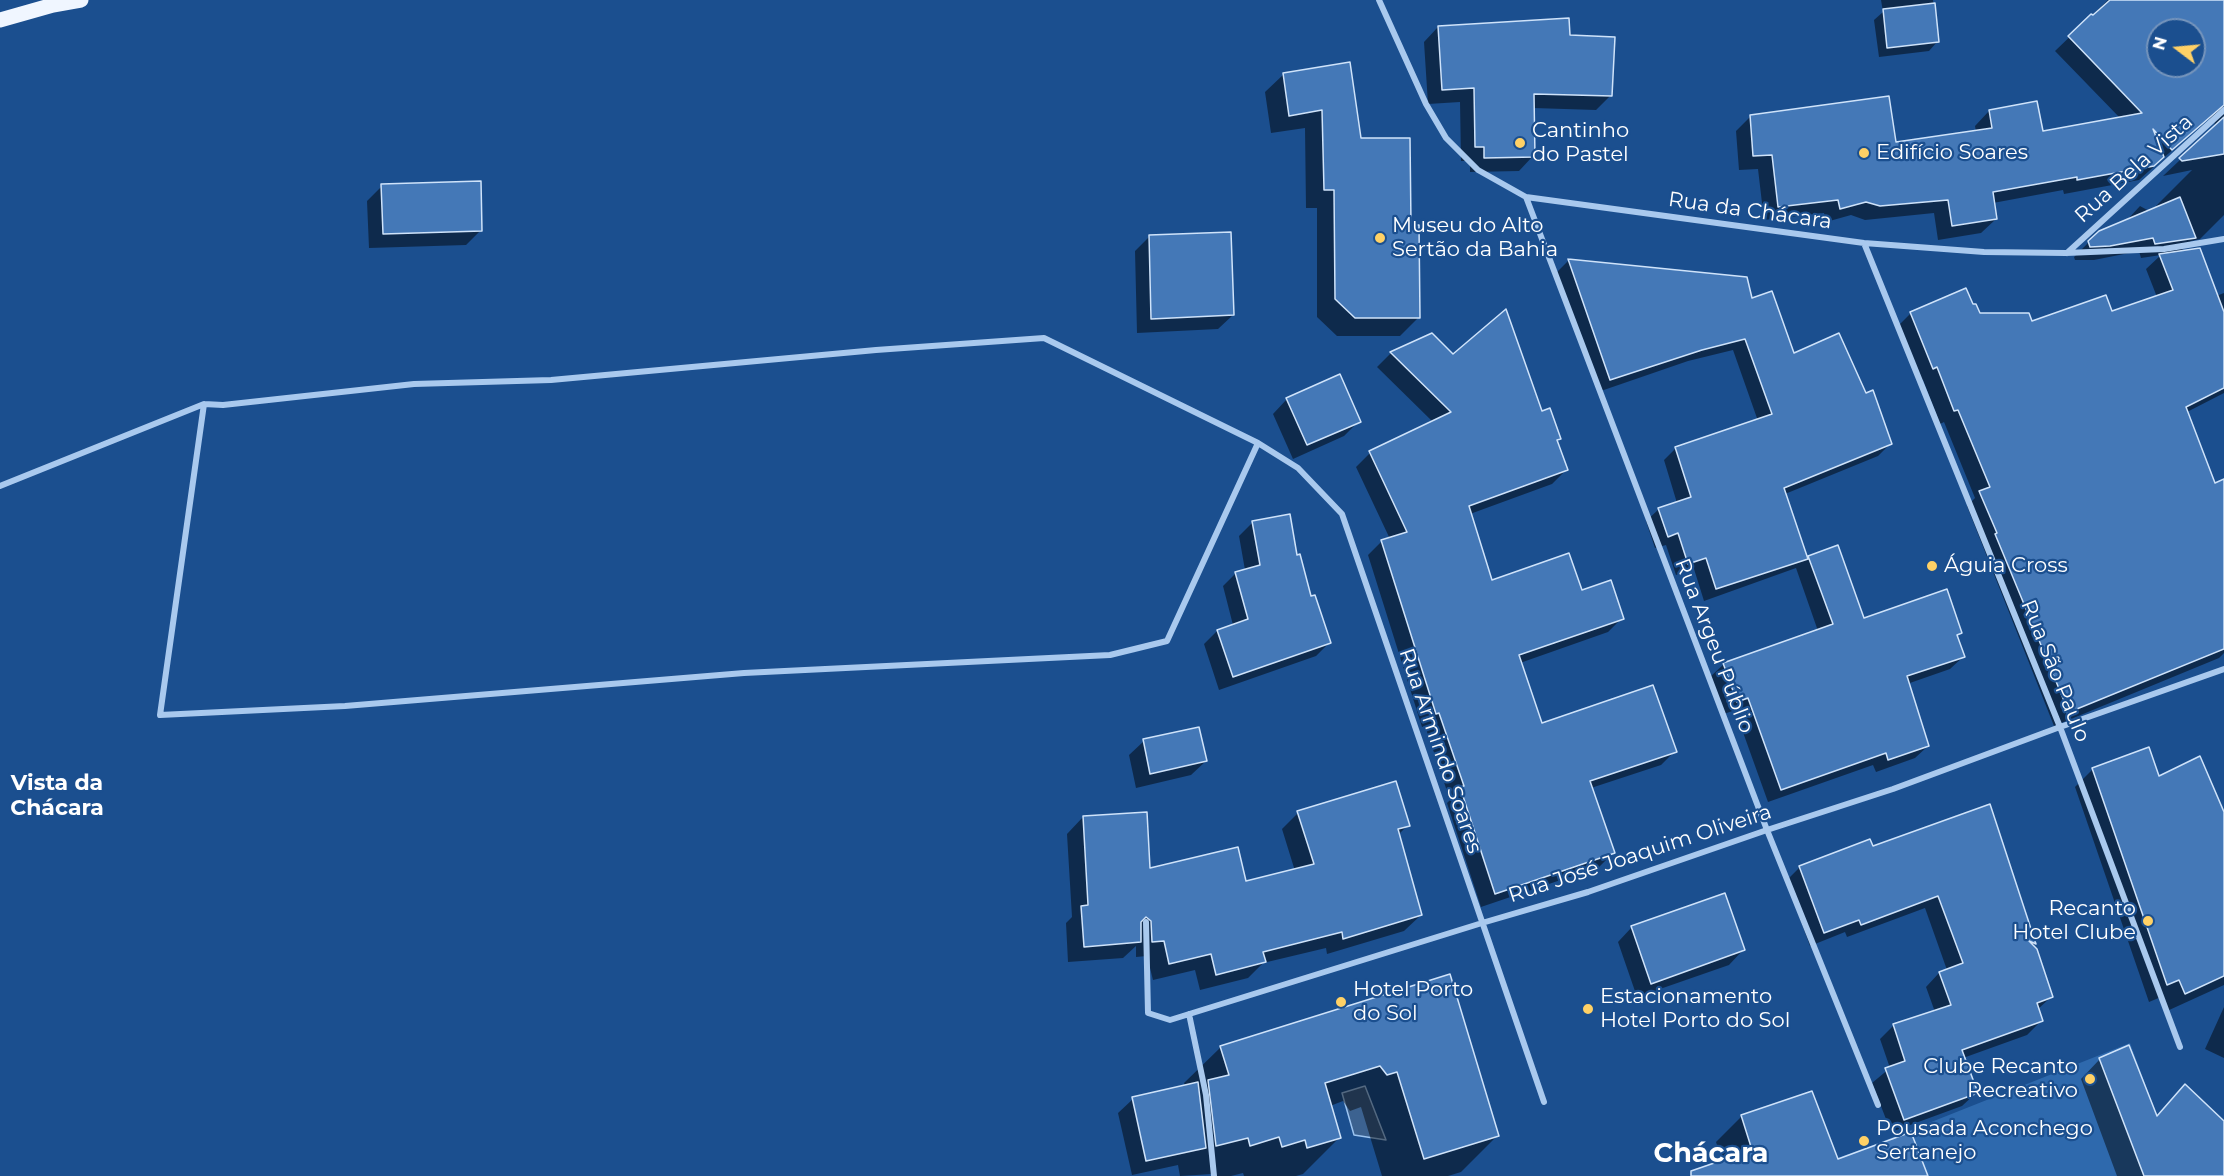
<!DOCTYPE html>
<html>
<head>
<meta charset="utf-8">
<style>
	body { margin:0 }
	#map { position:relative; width:2224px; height:1176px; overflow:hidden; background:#1b4f8f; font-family:Montserrat,sans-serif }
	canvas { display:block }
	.north { position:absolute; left:2146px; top:18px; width:60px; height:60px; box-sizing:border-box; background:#1b4f8f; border:2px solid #7695bc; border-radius:50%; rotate:286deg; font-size:16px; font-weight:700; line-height:24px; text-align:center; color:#fff }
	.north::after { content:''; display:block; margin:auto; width:21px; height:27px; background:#ffd166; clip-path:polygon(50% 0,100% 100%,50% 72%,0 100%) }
</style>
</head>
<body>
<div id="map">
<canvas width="2224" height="1176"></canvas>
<div class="north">N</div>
</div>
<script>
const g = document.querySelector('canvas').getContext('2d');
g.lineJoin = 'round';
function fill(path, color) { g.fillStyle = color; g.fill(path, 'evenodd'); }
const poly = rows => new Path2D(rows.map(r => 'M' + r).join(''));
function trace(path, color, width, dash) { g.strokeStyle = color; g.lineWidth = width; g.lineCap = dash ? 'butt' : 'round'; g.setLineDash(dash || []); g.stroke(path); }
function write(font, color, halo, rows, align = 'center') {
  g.font = font + ' Montserrat,sans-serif'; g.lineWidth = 4.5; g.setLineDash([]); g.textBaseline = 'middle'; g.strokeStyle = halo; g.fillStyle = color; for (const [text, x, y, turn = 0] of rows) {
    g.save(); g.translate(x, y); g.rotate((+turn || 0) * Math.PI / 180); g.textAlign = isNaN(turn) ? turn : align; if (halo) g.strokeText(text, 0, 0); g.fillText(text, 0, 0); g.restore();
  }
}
fill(poly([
	[2130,1043,2157,1116,2200,1176,1788,1176,1876,1144]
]), '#2e69ad');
const water = poly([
	[1365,1086,1386,1140,1354,1135,1342,1093,1365,1086]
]);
fill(water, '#3c6290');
trace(water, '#9cc4f0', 1.5);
fill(poly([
	[1881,0,1933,0,1937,42,1929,51,1879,57,1874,20,1883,12],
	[2108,0,2224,0,2224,215,2200,239,2191,241,2179,253,2216,296,2224,293,2224,393,2187,412,2216,488,2224,482,2224,653,2219,658,2054,726,1967,506,1975,498,1944,422,1940,424,1923,380,1919,382,1897,327,1911,313,1979,314,2031,323,2111,313,2157,297,2146,269,2161,255,2141,258,2139,251,2094,260,2075,260,2074,257,2089,242,2127,220,2140,206,2149,211,2157,208,2156,206,2192,170,2163,176,2214,128,2215,121,2208,118,2139,180,2064,194,2063,190,1993,203,1996,219,1981,233,1938,240,1934,213,1865,220,1851,215,1826,222,1824,213,1764,220,1758,169,1739,170,1736,131,1751,116,1894,144,1976,132,1975,126,1989,111,2042,133,2120,118,2055,51],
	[2158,30,2194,30,2194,66,2158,66],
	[1438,27,1569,36,1611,95,1596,110,1533,108,1533,156,1519,171,1470,172,1470,161,1461,161,1460,102,1428,104,1424,42],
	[1284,74,1360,140,1418,318,1400,336,1337,336,1317,317,1317,208,1306,208,1305,128,1271,133,1265,92],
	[382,186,481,230,466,245,369,248,367,201],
	[1149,237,1233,315,1218,329,1137,333,1135,251],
	[1569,260,1751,300,1793,355,1865,395,1890,444,1878,456,1785,494,1806,560,1809,557,1863,620,1960,633,1956,637,1963,657,1950,669,1907,684,1928,746,1915,758,1876,772,1873,765,1768,802,1735,710,1724,714,1711,676,1724,664,1818,631,1796,568,1704,601,1694,569,1676,575,1666,545,1655,548,1646,521,1659,509,1677,503,1664,460,1676,448,1758,421,1733,350,1688,361,1598,392,1557,272],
	[1432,335,1453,356,1541,413,1559,438,1556,441,1566,470,1552,484,1470,514,1491,582,1581,592,1622,618,1608,632,1520,663,1541,725,1675,751,1661,765,1591,788,1613,853,1599,867,1481,907,1447,803,1450,800,1425,726,1422,727,1368,555,1382,541,1390,539,1356,467,1370,453,1433,422,1377,367,1391,353],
	[1287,399,1359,421,1344,436,1293,459,1273,414],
	[1253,522,1296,556,1310,598,1330,642,1316,656,1219,690,1204,644,1217,631,1233,625,1223,586,1236,573,1245,570,1239,536],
	[1144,741,1206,761,1191,775,1136,788,1129,755],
	[2093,769,2158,778,2224,815,2224,985,2167,1011,2161,997,2149,1002,2075,787],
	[1989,806,2034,944,2032,946,2051,997,2037,1010,2041,1021,2027,1035,1963,1058,1976,1093,1962,1106,1891,1132,1872,1083,1890,1068,1880,1039,1894,1025,1935,1012,1926,987,1939,973,1947,970,1925,908,1847,937,1845,932,1810,946,1786,881,1800,867,1872,848],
	[1298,813,1408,825,1398,835,1421,915,1404,931,1327,954,1326,948,1263,963,1248,978,1200,990,1195,970,1153,980,1147,956,1136,957,1136,946,1123,958,1068,962,1066,923,1072,917,1067,834,1083,817,1149,870,1245,883,1295,871,1282,829],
	[1632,927,1743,950,1729,965,1637,997,1618,942],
	[1449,976,1498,1135,1461,1172,1448,1176,1382,1176,1361,1107,1350,1111,1343,1101,1330,1106,1339,1138,1303,1174,1296,1176,1244,1176,1243,1173,1231,1176,1212,1176,1212,1174,1180,1176,1178,1165,1132,1175,1118,1113,1133,1099,1185,1086,1184,1083,1221,1047],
	[2224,1007,2224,1058,2205,1049],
	[2100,1059,2155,1117,2185,1086,2224,1123,2224,1172,2220,1176,2117,1176,2081,1079],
	[1742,1116,1837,1161,1927,1176,1714,1176,1724,1166,1716,1142]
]), '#0007');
const building = poly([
	[2110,0,2224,0,2224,105,2172,150,2153,129,2164,157,2154,166,2077,180,2077,177,1993,192,1997,219,1952,226,1948,200,1880,206,1866,202,1840,209,1838,200,1778,207,1772,155,1753,156,1750,115,1889,96,1896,142,1992,128,1989,110,2037,101,2043,131,2142,113,2068,36,2091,14,2093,15,2110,0],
	[2158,30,2194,30,2194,66,2158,66,2158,30],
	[1935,3,1939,42,1887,48,1883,9,1935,3],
	[1569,18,1570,35,1615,37,1612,96,1534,94,1535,157,1484,158,1484,147,1475,147,1474,88,1442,90,1438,26,1569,18],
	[1350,62,1361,138,1410,138,1411,225,1419,225,1420,318,1355,318,1335,299,1334,190,1324,190,1322,110,1289,116,1283,73,1350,62],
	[2224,117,2224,154,2182,161,2179,158,2224,117],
	[481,181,482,231,383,234,381,184,481,181],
	[2180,197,2196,238,2155,244,2153,238,2110,246,2090,247,2088,241,2099,231,2180,197],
	[1231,232,1234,315,1151,319,1149,235,1231,232],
	[2200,248,2224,312,2224,388,2186,407,2215,483,2224,479,2224,649,2067,713,2067,708,1995,534,1997,533,1979,491,1990,487,1958,410,1954,411,1937,367,1933,369,1910,312,1966,288,1973,304,1976,304,1980,313,2029,313,2032,321,2106,295,2112,311,2173,290,2159,254,2200,248],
	[1568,259,1747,277,1752,298,1772,291,1794,353,1839,333,1866,393,1873,390,1892,444,1784,488,1808,559,1716,589,1706,558,1688,564,1678,533,1668,537,1658,508,1691,497,1675,447,1772,414,1745,339,1702,350,1610,380,1568,259],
	[1506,309,1542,411,1550,408,1561,439,1557,440,1568,470,1469,506,1492,580,1569,553,1582,590,1611,580,1624,619,1519,655,1542,723,1653,685,1677,752,1590,781,1615,853,1495,894,1460,787,1464,786,1439,713,1436,714,1381,540,1407,532,1369,451,1451,412,1390,352,1432,333,1453,354,1506,309],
	[1340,374,1361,422,1307,445,1286,398,1340,374],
	[1290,514,1297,555,1300,554,1311,596,1315,595,1331,643,1233,677,1217,630,1248,619,1235,572,1260,565,1252,521,1290,514],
	[1838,545,1864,618,1947,589,1962,633,1957,635,1965,657,1907,676,1929,746,1888,760,1886,753,1781,790,1748,698,1737,702,1723,663,1833,624,1808,556,1838,545],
	[1199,727,1207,761,1150,774,1143,739,1199,727],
	[2149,747,2159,776,2200,756,2224,812,2224,976,2185,994,2179,980,2167,985,2092,768,2149,747],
	[1396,781,1410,826,1398,829,1422,915,1343,939,1342,932,1263,952,1266,962,1216,975,1211,954,1169,964,1164,941,1152,942,1151,921,1146,917,1141,922,1141,942,1084,947,1081,906,1088,905,1083,816,1147,812,1150,868,1238,847,1246,881,1314,864,1297,811,1396,781],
	[1990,804,2036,944,2029,941,2037,949,2053,997,2037,1003,2043,1021,1962,1050,1978,1093,1904,1120,1885,1068,1905,1061,1893,1024,1951,1005,1939,972,1963,963,1938,896,1861,925,1859,920,1824,933,1799,866,1870,839,1873,846,1990,804],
	[1725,893,1745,950,1651,984,1631,926,1725,893],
	[1450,974,1499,1136,1424,1159,1397,1072,1387,1075,1380,1066,1325,1083,1341,1138,1307,1148,1305,1140,1282,1147,1279,1137,1250,1146,1248,1138,1216,1146,1208,1080,1229,1075,1220,1046,1450,974],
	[2129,1045,2157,1116,2185,1084,2224,1121,2224,1176,2144,1176,2099,1058,2129,1045],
	[1198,1082,1206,1148,1146,1161,1132,1097,1198,1082],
	[1812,1091,1838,1159,1911,1132,1928,1176,1691,1176,1691,1171,1752,1150,1741,1115,1812,1091]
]);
fill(building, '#4478b7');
trace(building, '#cfe3fa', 1.5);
trace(poly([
	[1379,0,1426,104,1446,138,1478,170,1526,197,1864,243,1984,252,2066,253,2164,249,2224,239],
	[1526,197,1767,830,1878,1105],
	[1864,243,2060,727,2180,1047],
	[2067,253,2224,110],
	[1258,443,1298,468,1342,514,1544,1102],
	[0,486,204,404,223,405,414,384,551,380,876,350,1044,338,1258,443,1167,641,1110,655,744,673,345,706,160,715,204,404],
	[1146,922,1148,1013,1170,1020,1482,923,1588,892,1767,830,1893,789,2060,727,2224,669],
	[1189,1014,1206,1095,1214,1176]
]), '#a9c9ee', 6);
trace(poly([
	[0,20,53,5,81,0]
]), '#f0f6ff', 15);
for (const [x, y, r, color] of [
	[1520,143,6,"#ffd166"],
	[1864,153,6,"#ffd166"],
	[1380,238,6,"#ffd166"],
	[1932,566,6,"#ffd166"],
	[2148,921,6,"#ffd166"],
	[1341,1002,6,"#ffd166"],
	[1588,1009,6,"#ffd166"],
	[2090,1079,6,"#ffd166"],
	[1864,1141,6,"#ffd166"]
]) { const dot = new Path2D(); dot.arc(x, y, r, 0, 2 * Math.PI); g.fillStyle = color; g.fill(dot); trace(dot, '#1b4f8f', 2); }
write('21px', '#fff', '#1b4f8f', [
	["Cantinho",1532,131],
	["do Pastel",1532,155],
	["Edifício Soares",1876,153],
	["Museu do Alto",1392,226],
	["Sertão da Bahia",1392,250],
	["Águia Cross",1944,566],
	["Recanto",2136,909,"right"],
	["Hotel Clube",2136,933,"right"],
	["Hotel Porto",1353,990],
	["do Sol",1353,1014],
	["Estacionamento",1600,997],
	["Hotel Porto do Sol",1600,1021],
	["Clube Recanto",2078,1067,"right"],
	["Recreativo",2078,1091,"right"],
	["Pousada Aconchego",1876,1129],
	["Sertanejo",1876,1153]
], 'left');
write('21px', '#fff', '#1b4f8f', [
	["Rua Bela Vista",2134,169,-42],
	["Rua da Chácara",1750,211,8],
	["Rua Argeu Públio",1714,646,69],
	["Rua São Paulo",2055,671,68],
	["Rua Armindo Soares",1440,751,71],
	["Rua José Joaquim Oliveira",1640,854,-18]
]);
write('bold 22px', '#fff', '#1b4f8f', [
	["Vista da",57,784],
	["Chácara",57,809]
]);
write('bold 27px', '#fff', '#1b4f8f', [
	["Chácara",1711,1154]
]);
</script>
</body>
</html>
